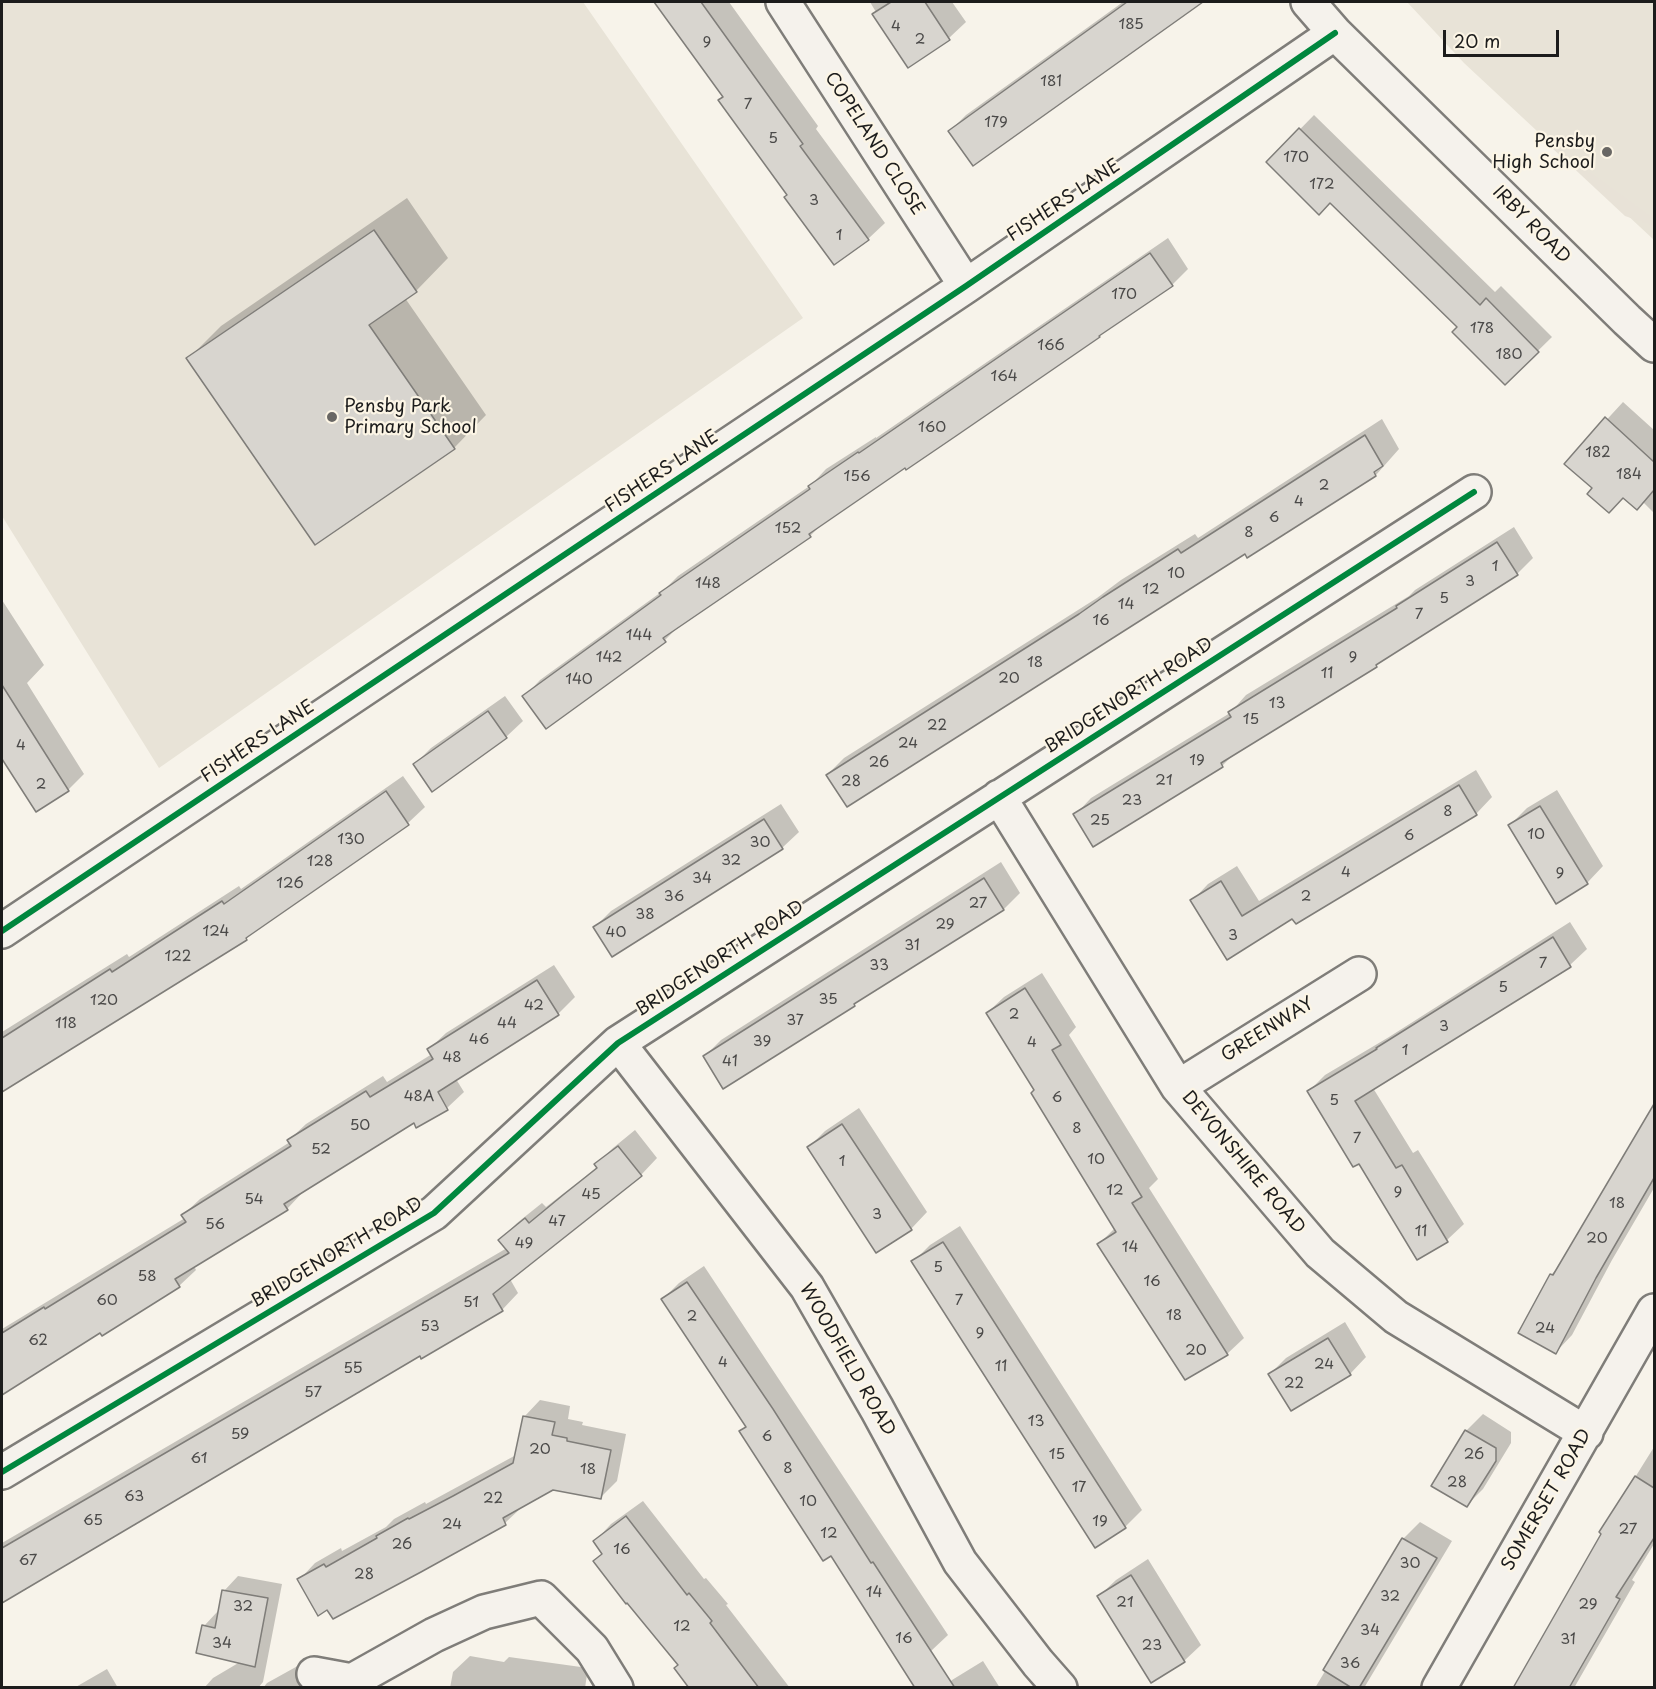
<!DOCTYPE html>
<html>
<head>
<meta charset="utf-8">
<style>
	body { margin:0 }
	#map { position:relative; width:1656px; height:1689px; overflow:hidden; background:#f7f3ea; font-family:"Playpen Sans",sans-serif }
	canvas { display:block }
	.frame { position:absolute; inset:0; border:3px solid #1c1c1c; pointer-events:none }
	.scale { position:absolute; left:1443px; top:30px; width:116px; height:27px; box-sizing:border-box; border:3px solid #1c1c1c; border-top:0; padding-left:8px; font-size:18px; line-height:21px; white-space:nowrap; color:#1c1c1c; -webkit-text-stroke:4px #fcf5e5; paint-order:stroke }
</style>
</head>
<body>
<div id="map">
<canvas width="1656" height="1689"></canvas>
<div class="frame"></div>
<div class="scale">20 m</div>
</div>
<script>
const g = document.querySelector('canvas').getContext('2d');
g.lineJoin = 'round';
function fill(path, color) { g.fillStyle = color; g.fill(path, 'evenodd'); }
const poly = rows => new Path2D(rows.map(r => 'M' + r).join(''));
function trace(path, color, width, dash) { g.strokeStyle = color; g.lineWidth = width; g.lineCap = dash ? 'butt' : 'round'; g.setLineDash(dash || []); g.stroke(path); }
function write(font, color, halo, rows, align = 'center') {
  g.font = font + ' "Playpen Sans",sans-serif'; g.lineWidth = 4.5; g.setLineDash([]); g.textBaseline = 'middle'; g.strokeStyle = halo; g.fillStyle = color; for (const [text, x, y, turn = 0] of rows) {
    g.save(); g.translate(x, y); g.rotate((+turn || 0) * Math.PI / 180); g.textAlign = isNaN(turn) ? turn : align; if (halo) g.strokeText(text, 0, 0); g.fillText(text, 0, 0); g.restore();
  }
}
fill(poly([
	[2,2,583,2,803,318,159,768,2,516],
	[1407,2,1654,2,1654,240,1464,63]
]), '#e8e3d7');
fill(poly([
	[1537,134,1654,219,1654,226,1625,216]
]), '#e8e2d7');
fill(poly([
	[656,2,729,2,818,126,816,129,885,223,868,239,789,195,724,96],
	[870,2,952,2,966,22,949,38,908,66],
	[1123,2,1194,2,1179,17,950,131,966,115],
	[1314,115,1495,292,1501,286,1552,337,1505,383,1459,327,1330,201,1268,162],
	[407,198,448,258,416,291,405,298,486,415,454,448,188,359,221,326],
	[1168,238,1188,269,1172,285,825,521,810,536,681,624,665,640,546,727,524,697,540,680,664,590,678,576,811,485,826,469,876,437,876,438],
	[1623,402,1654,430,1654,513,1643,502,1594,488,1566,464],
	[1382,419,1399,449,1376,475,1245,552,827,775,844,758,1097,598,1121,580,1195,534,1198,538],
	[1514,527,1533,558,1517,574,1383,659,1376,665,1238,750,1222,766,1075,815,1091,798,1230,713,1246,695,1409,596,1415,590],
	[2,600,44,665,27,683,84,774,68,790,36,810,2,756],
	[505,696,523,721,506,737,432,790,415,764,431,748],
	[1476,770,1492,797,1476,814,1293,917,1227,958,1192,901,1208,884,1237,866,1259,901],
	[403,776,425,807,408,823,256,929,246,939,173,986,171,984,2,1089,2,1032,127,954,129,957,239,886,241,889],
	[1557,790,1603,866,1587,883,1510,825,1527,808],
	[781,804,799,832,782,848,612,955,595,927,611,911],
	[1001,862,1020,893,1004,909,861,998,854,1005,705,1056,721,1040],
	[1570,922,1587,949,1570,965,1373,1088,1413,1153,1418,1150,1464,1224,1447,1240,1360,1162,1309,1091,1325,1075,1389,1037],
	[554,965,575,997,558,1014,456,1079,464,1092,447,1108,414,1121,303,1191,303,1192,287,1209,194,1266,196,1270,179,1286,100,1331,2,1393,2,1329,185,1218,183,1215,200,1199,290,1142,289,1140,306,1124,383,1076,387,1082,432,1054,429,1049,446,1033],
	[1042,973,1076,1027,1069,1035,1158,1179,1149,1188,1244,1338,1227,1354,1099,1244,1115,1228,1036,1090,987,1013,1004,997],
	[1654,1105,1654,1188,1612,1260,1572,1335,1556,1352,1551,1275,1559,1266],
	[859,1108,927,1212,911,1229,809,1147,825,1131],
	[635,1130,657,1158,641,1175,510,1279,518,1293,502,1310,420,1354,2,1602,2,1543,507,1248,500,1240,517,1223,542,1203,546,1207,582,1179,598,1166,596,1164,613,1148],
	[960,1226,1142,1510,1125,1527,1095,1546,913,1262,930,1245],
	[704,1266,948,1635,931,1651,905,1668,831,1554,741,1431,747,1426,663,1299,679,1283],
	[1345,1322,1366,1357,1350,1374,1270,1374,1286,1358],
	[540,1400,570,1406,568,1419,583,1422,582,1425,626,1434,617,1481,600,1498,553,1488,522,1507,505,1523,333,1617,328,1608,299,1580,315,1563,341,1548,342,1551,386,1527,394,1519,425,1502,426,1504,516,1455,524,1417],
	[1483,1414,1511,1432,1511,1443,1483,1489,1467,1505,1466,1431],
	[1654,1447,1654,1544,1632,1580,1635,1582,1574,1688,1515,1688,1603,1533,1601,1532],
	[643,1501,704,1579,706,1578,728,1604,726,1605,790,1688,691,1688,679,1665,595,1541,611,1524],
	[1420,1522,1452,1541,1364,1688,1315,1688,1404,1538],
	[1148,1559,1201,1645,1184,1661,1099,1596,1116,1580],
	[238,1576,282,1584,263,1682,258,1688,204,1688,213,1678,240,1662,204,1626,218,1611,224,1591],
	[470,1656,504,1662,509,1657,588,1668,585,1688,450,1688,453,1672],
	[312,1658,313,1664,328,1688,263,1688,267,1683],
	[983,1661,1000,1688,945,1688,952,1680],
	[107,1669,118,1688,74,1688]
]), '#0003');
const building = poly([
	[654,2,701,2,803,144,800,146,869,240,834,265,784,197,787,195,718,100,723,97,654,2],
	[891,2,925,2,950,40,908,68,872,14,891,2],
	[1127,2,1203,2,973,166,948,131,1127,2],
	[1299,128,1480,305,1486,298,1539,352,1505,385,1452,332,1457,327,1330,203,1319,215,1266,162,1299,128],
	[374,230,417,292,369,325,455,449,315,545,186,358,374,230],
	[1150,253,1173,286,1099,336,1100,337,956,436,906,470,905,468,809,534,811,537,663,638,666,642,546,729,522,696,661,595,659,593,810,489,808,486,858,452,859,453,1150,253],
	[1605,417,1654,462,1654,490,1637,510,1623,498,1609,513,1587,494,1592,488,1564,464,1605,417],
	[1365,435,1383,466,1374,472,1376,476,1247,558,1245,554,847,807,826,775,1079,614,1103,597,1178,549,1181,553,1365,435],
	[1497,542,1518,575,1376,665,1377,667,1221,763,1223,767,1093,847,1073,814,1231,717,1228,712,1397,608,1396,606,1497,542],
	[2,685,69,791,36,812,2,759,2,685],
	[488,711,507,738,432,792,413,764,488,711],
	[1459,785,1477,815,1296,924,1292,919,1227,960,1190,900,1221,881,1242,916,1459,785],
	[386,791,409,825,246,938,247,940,2,1092,2,1038,110,969,112,972,222,901,224,904,386,791],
	[1540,806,1588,884,1556,904,1508,825,1540,806],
	[764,819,783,849,612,957,593,927,764,819],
	[984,878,1004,910,854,1004,855,1006,723,1089,703,1056,984,878],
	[1553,937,1571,967,1355,1101,1396,1168,1402,1165,1448,1242,1417,1260,1359,1164,1353,1167,1307,1091,1377,1049,1376,1048,1553,937],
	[537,980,559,1015,438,1092,448,1110,416,1128,414,1123,284,1204,288,1210,175,1279,180,1287,102,1336,100,1333,2,1395,2,1333,44,1307,45,1309,186,1222,181,1215,291,1146,287,1140,366,1091,370,1097,433,1059,427,1049,537,980],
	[1025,988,1061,1045,1052,1050,1142,1197,1132,1203,1228,1355,1185,1380,1097,1244,1116,1232,1031,1093,1034,1090,986,1013,1025,988],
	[1654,1104,1654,1178,1596,1278,1556,1354,1518,1333,1550,1274,1553,1275,1654,1104],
	[842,1124,912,1230,876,1253,807,1147,842,1124],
	[618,1146,642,1176,493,1294,503,1311,421,1359,420,1356,2,1603,2,1548,509,1253,498,1240,525,1218,529,1223,563,1195,597,1168,594,1164,618,1146],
	[943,1242,1126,1528,1095,1548,911,1261,943,1242],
	[687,1282,773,1409,871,1563,873,1562,955,1688,915,1688,831,1556,823,1561,739,1431,746,1427,661,1299,687,1282],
	[1328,1338,1351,1375,1291,1411,1268,1374,1328,1338],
	[523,1416,555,1422,552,1435,567,1438,567,1441,611,1450,601,1499,553,1490,503,1518,506,1525,421,1572,333,1619,327,1610,318,1616,297,1579,324,1564,326,1567,377,1538,376,1536,408,1518,409,1519,453,1496,513,1463,523,1416],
	[1465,1430,1496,1448,1496,1461,1467,1507,1431,1486,1465,1430],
	[1635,1476,1654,1488,1654,1538,1616,1597,1620,1599,1569,1688,1513,1688,1601,1534,1599,1532,1635,1476],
	[626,1516,687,1595,689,1593,712,1621,710,1623,759,1688,689,1688,674,1668,678,1665,627,1603,626,1604,593,1561,602,1554,593,1541,626,1516],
	[1402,1538,1437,1558,1359,1688,1352,1688,1323,1670,1402,1538],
	[1131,1575,1185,1662,1151,1683,1097,1596,1131,1575],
	[222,1590,268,1598,255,1667,196,1653,202,1625,215,1628,222,1590]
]);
fill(building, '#d8d5cf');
trace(building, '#7f7d79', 1.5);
const minor = poly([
	[783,2,966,286],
	[1308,2,1335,33,1627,320,1654,345],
	[999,797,1178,1087,1320,1253,1396,1317,1586,1433],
	[2,931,966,286,1335,33],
	[618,1043,807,1287,877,1409,960,1562,1038,1663,1060,1688],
	[1178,1087,1359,974],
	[2,1472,434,1213,618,1043,1474,492],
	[314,1674,352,1681,353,1688],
	[352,1681,434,1635,484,1612,541,1598,592,1649,616,1688],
	[1439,1688,1654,1311]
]);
trace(minor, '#7f7d79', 38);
trace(minor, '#f5f2ec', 33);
trace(poly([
	[2,931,966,286,1335,33],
	[2,1472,434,1213,618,1043,1474,492]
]), '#00873e', 6);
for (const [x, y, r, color] of [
	[1607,152,6,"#696764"],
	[332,417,6,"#696764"]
]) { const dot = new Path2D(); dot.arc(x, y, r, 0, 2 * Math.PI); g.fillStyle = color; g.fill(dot); trace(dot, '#fcf5e5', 2); }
write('15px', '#4b4a49', null, [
	["185",1131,25],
	["4",896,27],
	["2",920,40],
	["9",707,43],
	["181",1051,82],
	["7",748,105],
	["179",996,123],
	["5",773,139],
	["170",1296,158],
	["172",1322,185],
	["3",814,201],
	["1",839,236],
	["170",1124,295],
	["178",1482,329],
	["166",1051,346],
	["180",1509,355],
	["164",1004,377],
	["160",932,428],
	["182",1598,453],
	["184",1629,475],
	["156",857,477],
	["2",1324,486],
	["4",1299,502],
	["6",1274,518],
	["152",788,529],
	["8",1249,533],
	["1",1495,567],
	["10",1176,574],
	["3",1470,582],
	["148",708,584],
	["12",1151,590],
	["5",1444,599],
	["14",1126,605],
	["7",1419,615],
	["16",1101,621],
	["144",639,636],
	["142",609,658],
	["9",1353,658],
	["18",1035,663],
	["11",1327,674],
	["20",1009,679],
	["140",579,680],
	["13",1277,704],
	["15",1251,720],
	["22",937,726],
	["24",908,744],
	["4",21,746],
	["19",1197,761],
	["26",879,763],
	["21",1164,781],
	["28",851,782],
	["2",41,785],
	["23",1132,801],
	["8",1448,812],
	["25",1100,821],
	["10",1536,835],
	["6",1409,836],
	["130",351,840],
	["30",760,843],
	["32",731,861],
	["128",320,862],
	["4",1346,873],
	["9",1560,874],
	["34",702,879],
	["126",290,884],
	["36",674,897],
	["2",1306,897],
	["27",978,904],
	["38",645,915],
	["29",945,925],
	["124",216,932],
	["40",616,933],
	["3",1233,936],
	["31",912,946],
	["122",178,957],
	["7",1543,964],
	["33",879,966],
	["5",1503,988],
	["35",828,1000],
	["120",104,1001],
	["42",534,1006],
	["2",1014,1015],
	["37",795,1021],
	["118",66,1024],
	["44",507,1024],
	["3",1444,1027],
	["46",479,1040],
	["39",762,1042],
	["4",1032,1043],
	["1",1405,1051],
	["48",452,1058],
	["41",730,1062],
	["48A",419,1097],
	["6",1057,1098],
	["5",1334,1101],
	["50",360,1126],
	["8",1077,1129],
	["7",1357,1139],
	["52",321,1150],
	["10",1096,1160],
	["1",842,1162],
	["12",1115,1191],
	["9",1398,1193],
	["45",591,1195],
	["54",254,1200],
	["18",1617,1204],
	["3",877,1215],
	["47",557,1222],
	["56",215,1225],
	["11",1421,1232],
	["20",1597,1239],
	["49",524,1244],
	["14",1130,1248],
	["5",938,1268],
	["58",147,1277],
	["16",1152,1282],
	["60",107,1301],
	["7",959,1301],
	["51",471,1303],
	["18",1174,1316],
	["2",692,1317],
	["53",430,1327],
	["24",1545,1329],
	["9",980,1334],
	["62",38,1341],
	["20",1196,1351],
	["4",723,1363],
	["24",1324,1365],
	["11",1001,1367],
	["55",353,1369],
	["22",1294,1384],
	["57",313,1393],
	["13",1036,1422],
	["59",240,1435],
	["6",767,1437],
	["20",540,1450],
	["15",1057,1455],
	["26",1474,1455],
	["61",199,1459],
	["8",788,1469],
	["18",588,1470],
	["28",1457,1483],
	["17",1079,1488],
	["63",134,1497],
	["22",493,1499],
	["10",808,1502],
	["65",93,1521],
	["19",1100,1522],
	["24",452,1525],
	["27",1628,1530],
	["12",829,1534],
	["26",402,1545],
	["16",622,1550],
	["67",28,1561],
	["30",1410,1564],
	["28",364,1575],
	["14",874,1593],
	["32",1390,1597],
	["21",1125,1603],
	["29",1588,1605],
	["32",243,1607],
	["12",682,1627],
	["34",1370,1631],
	["16",904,1639],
	["31",1568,1640],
	["34",222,1644],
	["23",1152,1646],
	["36",1350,1664]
]);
write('18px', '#1c1c1c', '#fcf5e5', [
	["Pensby",1595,142],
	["High School",1595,163],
	["Pensby Park",344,407,"left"],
	["Primary School",344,428,"left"]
], 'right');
write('18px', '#1c1c1c', '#fcf5e5', [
	["COPELAND CLOSE",874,144,57],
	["FISHERS LANE",1064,201,-34],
	["IRBY ROAD",1531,225,45],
	["FISHERS LANE",662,472,-34],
	["BRIDGENORTH ROAD",1129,696,-33],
	["FISHERS LANE",258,742,-34],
	["BRIDGENORTH ROAD",720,959,-33],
	["GREENWAY",1268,1030,-32],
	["DEVONSHIRE ROAD",1243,1163,50],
	["BRIDGENORTH ROAD",337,1253,-31],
	["WOODFIELD ROAD",847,1360,60],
	["SOMERSET ROAD",1547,1500,-60]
]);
</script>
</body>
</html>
